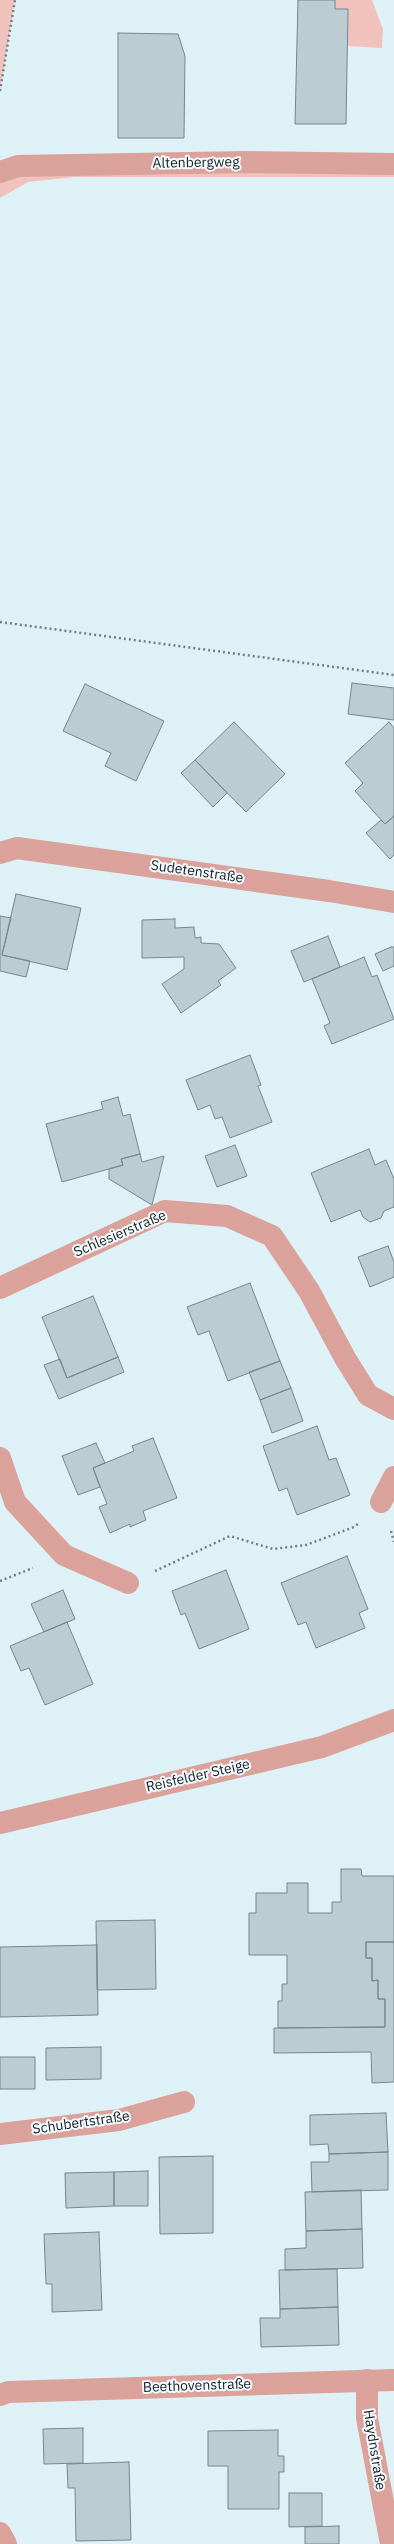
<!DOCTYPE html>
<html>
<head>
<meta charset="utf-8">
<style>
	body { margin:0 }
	canvas { display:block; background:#def1f6 }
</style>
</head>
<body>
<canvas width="394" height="2544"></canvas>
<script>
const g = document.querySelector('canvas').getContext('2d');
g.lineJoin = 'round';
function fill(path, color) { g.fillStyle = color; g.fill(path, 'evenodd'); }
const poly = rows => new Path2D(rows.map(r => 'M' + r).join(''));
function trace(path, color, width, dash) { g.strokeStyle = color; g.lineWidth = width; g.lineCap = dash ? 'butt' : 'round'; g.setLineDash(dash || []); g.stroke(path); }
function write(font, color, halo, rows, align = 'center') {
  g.font = font + ' "IBM Plex Sans",sans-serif'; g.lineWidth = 4; g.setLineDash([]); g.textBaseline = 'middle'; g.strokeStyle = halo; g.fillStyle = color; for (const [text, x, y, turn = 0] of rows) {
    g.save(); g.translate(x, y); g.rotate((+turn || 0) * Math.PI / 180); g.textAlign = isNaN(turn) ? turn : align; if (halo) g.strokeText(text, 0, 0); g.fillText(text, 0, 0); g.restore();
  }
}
fill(poly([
	[0,0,15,0,0,91],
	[335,0,372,0,383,29,382,48,348,46,348,10,335,9],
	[394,164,394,177,75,177,28,182,0,198,0,172]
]), '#f1c2bc');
const building = poly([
	[298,0,335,0,335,9,348,9,346,124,295,124,298,0],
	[118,33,178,34,185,56,184,138,118,138,118,33],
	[352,683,394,688,394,720,348,714,352,683],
	[85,684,164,721,136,781,105,766,111,753,63,731,85,684],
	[234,722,285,774,246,812,195,760,234,722],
	[389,722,394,728,394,816,385,824,355,791,363,783,345,763,389,722],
	[195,760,227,793,213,807,181,773,195,760],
	[394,816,394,855,390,859,366,833,381,820,385,824,394,816],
	[16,894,81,908,67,970,2,955,16,894],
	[0,916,11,918,2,955,30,961,26,977,0,971,0,916],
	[175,919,175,928,194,927,195,938,201,937,201,943,219,944,236,968,218,981,221,985,181,1013,162,984,184,969,184,957,142,958,142,920,175,919],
	[328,936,340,967,304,982,291,951,328,936],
	[391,947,394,947,394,966,383,971,375,954,391,947],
	[364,957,372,977,377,975,394,1019,332,1044,324,1026,330,1023,312,979,364,957],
	[250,1055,261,1085,258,1086,272,1122,230,1138,222,1117,215,1119,210,1105,198,1110,186,1080,250,1055],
	[118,1097,123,1116,130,1114,140,1154,121,1159,123,1165,62,1182,46,1124,103,1109,101,1102,118,1097],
	[235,1145,247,1176,217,1187,205,1156,235,1145],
	[369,1149,375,1165,386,1160,394,1179,394,1207,384,1211,381,1218,370,1222,363,1217,360,1210,331,1222,311,1173,369,1149],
	[140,1154,142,1162,164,1156,152,1205,109,1179,109,1169,123,1165,121,1159,140,1154],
	[388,1246,394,1262,394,1277,370,1287,358,1257,388,1246],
	[250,1283,280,1361,228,1381,209,1331,198,1335,187,1307,250,1283],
	[93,1296,118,1357,67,1378,42,1317,93,1296],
	[118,1357,124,1372,59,1399,44,1365,60,1359,67,1378,118,1357],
	[280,1361,291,1388,260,1400,249,1372,280,1361],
	[291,1388,303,1421,272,1433,260,1400,291,1388],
	[317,1426,329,1460,336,1458,350,1495,297,1515,287,1488,279,1491,263,1446,317,1426],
	[153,1438,177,1498,143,1511,146,1520,130,1527,130,1524,110,1533,99,1507,107,1504,93,1468,134,1451,132,1446,153,1438],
	[96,1443,105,1463,93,1468,100,1487,78,1495,62,1456,96,1443],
	[347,1556,368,1609,359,1613,365,1628,316,1648,306,1622,298,1625,281,1583,347,1556],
	[226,1570,249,1629,199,1649,185,1613,181,1615,172,1591,226,1570],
	[63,1590,75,1619,44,1632,31,1604,63,1590],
	[67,1622,93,1684,45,1705,29,1668,21,1671,10,1646,67,1622],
	[341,1869,361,1869,362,1876,394,1876,394,1942,366,1942,366,1958,372,1958,372,1981,378,1980,378,1999,385,1999,385,2027,278,2028,278,2001,282,2001,282,1984,287,1984,287,1955,249,1955,249,1913,256,1913,256,1893,287,1893,287,1883,308,1883,308,1913,332,1913,332,1902,341,1902,341,1869],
	[155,1920,156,1989,97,1990,96,1921,155,1920],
	[366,1942,394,1942,394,2082,372,2083,371,2052,274,2053,274,2028,385,2027,385,1999,378,1999,378,1980,372,1981,372,1958,366,1958,366,1942],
	[97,1945,98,2015,0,2017,0,1947,97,1945],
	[101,2047,101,2079,46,2080,46,2048,101,2047],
	[0,2057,35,2057,35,2089,0,2089,0,2057],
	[386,2113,388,2152,329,2154,328,2144,310,2145,310,2115,386,2113],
	[388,2152,388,2190,312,2192,311,2162,329,2162,329,2154,388,2152],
	[213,2156,213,2233,160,2234,159,2157,213,2156],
	[148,2171,148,2206,114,2206,114,2172,148,2171],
	[114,2172,114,2206,66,2208,65,2173,114,2172],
	[361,2190,362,2229,306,2231,305,2192,361,2190],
	[362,2229,363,2268,285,2270,285,2249,306,2248,306,2231,362,2229],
	[99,2232,102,2310,52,2312,52,2284,46,2284,44,2234,99,2232],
	[337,2269,338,2307,280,2309,279,2270,337,2269],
	[338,2307,339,2345,261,2347,260,2318,280,2318,280,2309,338,2307],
	[83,2428,83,2463,44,2464,43,2429,83,2428],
	[278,2430,278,2456,284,2456,284,2472,279,2472,279,2509,228,2509,228,2466,208,2466,208,2431,278,2430],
	[129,2462,131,2540,76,2541,75,2488,68,2488,67,2464,129,2462],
	[289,2493,322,2493,322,2526,289,2527,289,2493],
	[339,2526,339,2544,305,2544,305,2527,339,2526]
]);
fill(building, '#bbcdd3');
trace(building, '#76878d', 1);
trace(poly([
	[0,91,15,0],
	[0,622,394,675],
	[391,1531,394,1542],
	[155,1571,230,1536,273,1549,306,1545,354,1527,359,1523],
	[0,1581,33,1568]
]), '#738083', 2.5, [2, 3]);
trace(poly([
	[0,172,18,166,245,162,394,164],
	[0,853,17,848,329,891,394,902],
	[0,1288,165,1211,227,1216,272,1236,309,1291,345,1358,368,1395,394,1409],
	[0,1458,15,1502,64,1555,128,1583],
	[381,1502,394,1477],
	[0,1823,322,1747,394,1720],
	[0,2134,119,2120,184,2102],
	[367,2380,367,2418,391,2544],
	[0,2395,8,2392,394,2380],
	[0,2533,6,2544]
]), '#daa29b', 22);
write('14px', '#171e20', '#f4fbfe', [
	["Altenbergweg",196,163,-1],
	["Sudetenstraße",197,872,8],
	["Schlesierstraße",120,1234,-23],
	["Reisfelder Steige",198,1776,-13],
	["Schubertstraße",81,2123,-8],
	["Beethovenstraße",197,2386,-2],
	["Haydnstraße",374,2450,81]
]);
</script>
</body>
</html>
